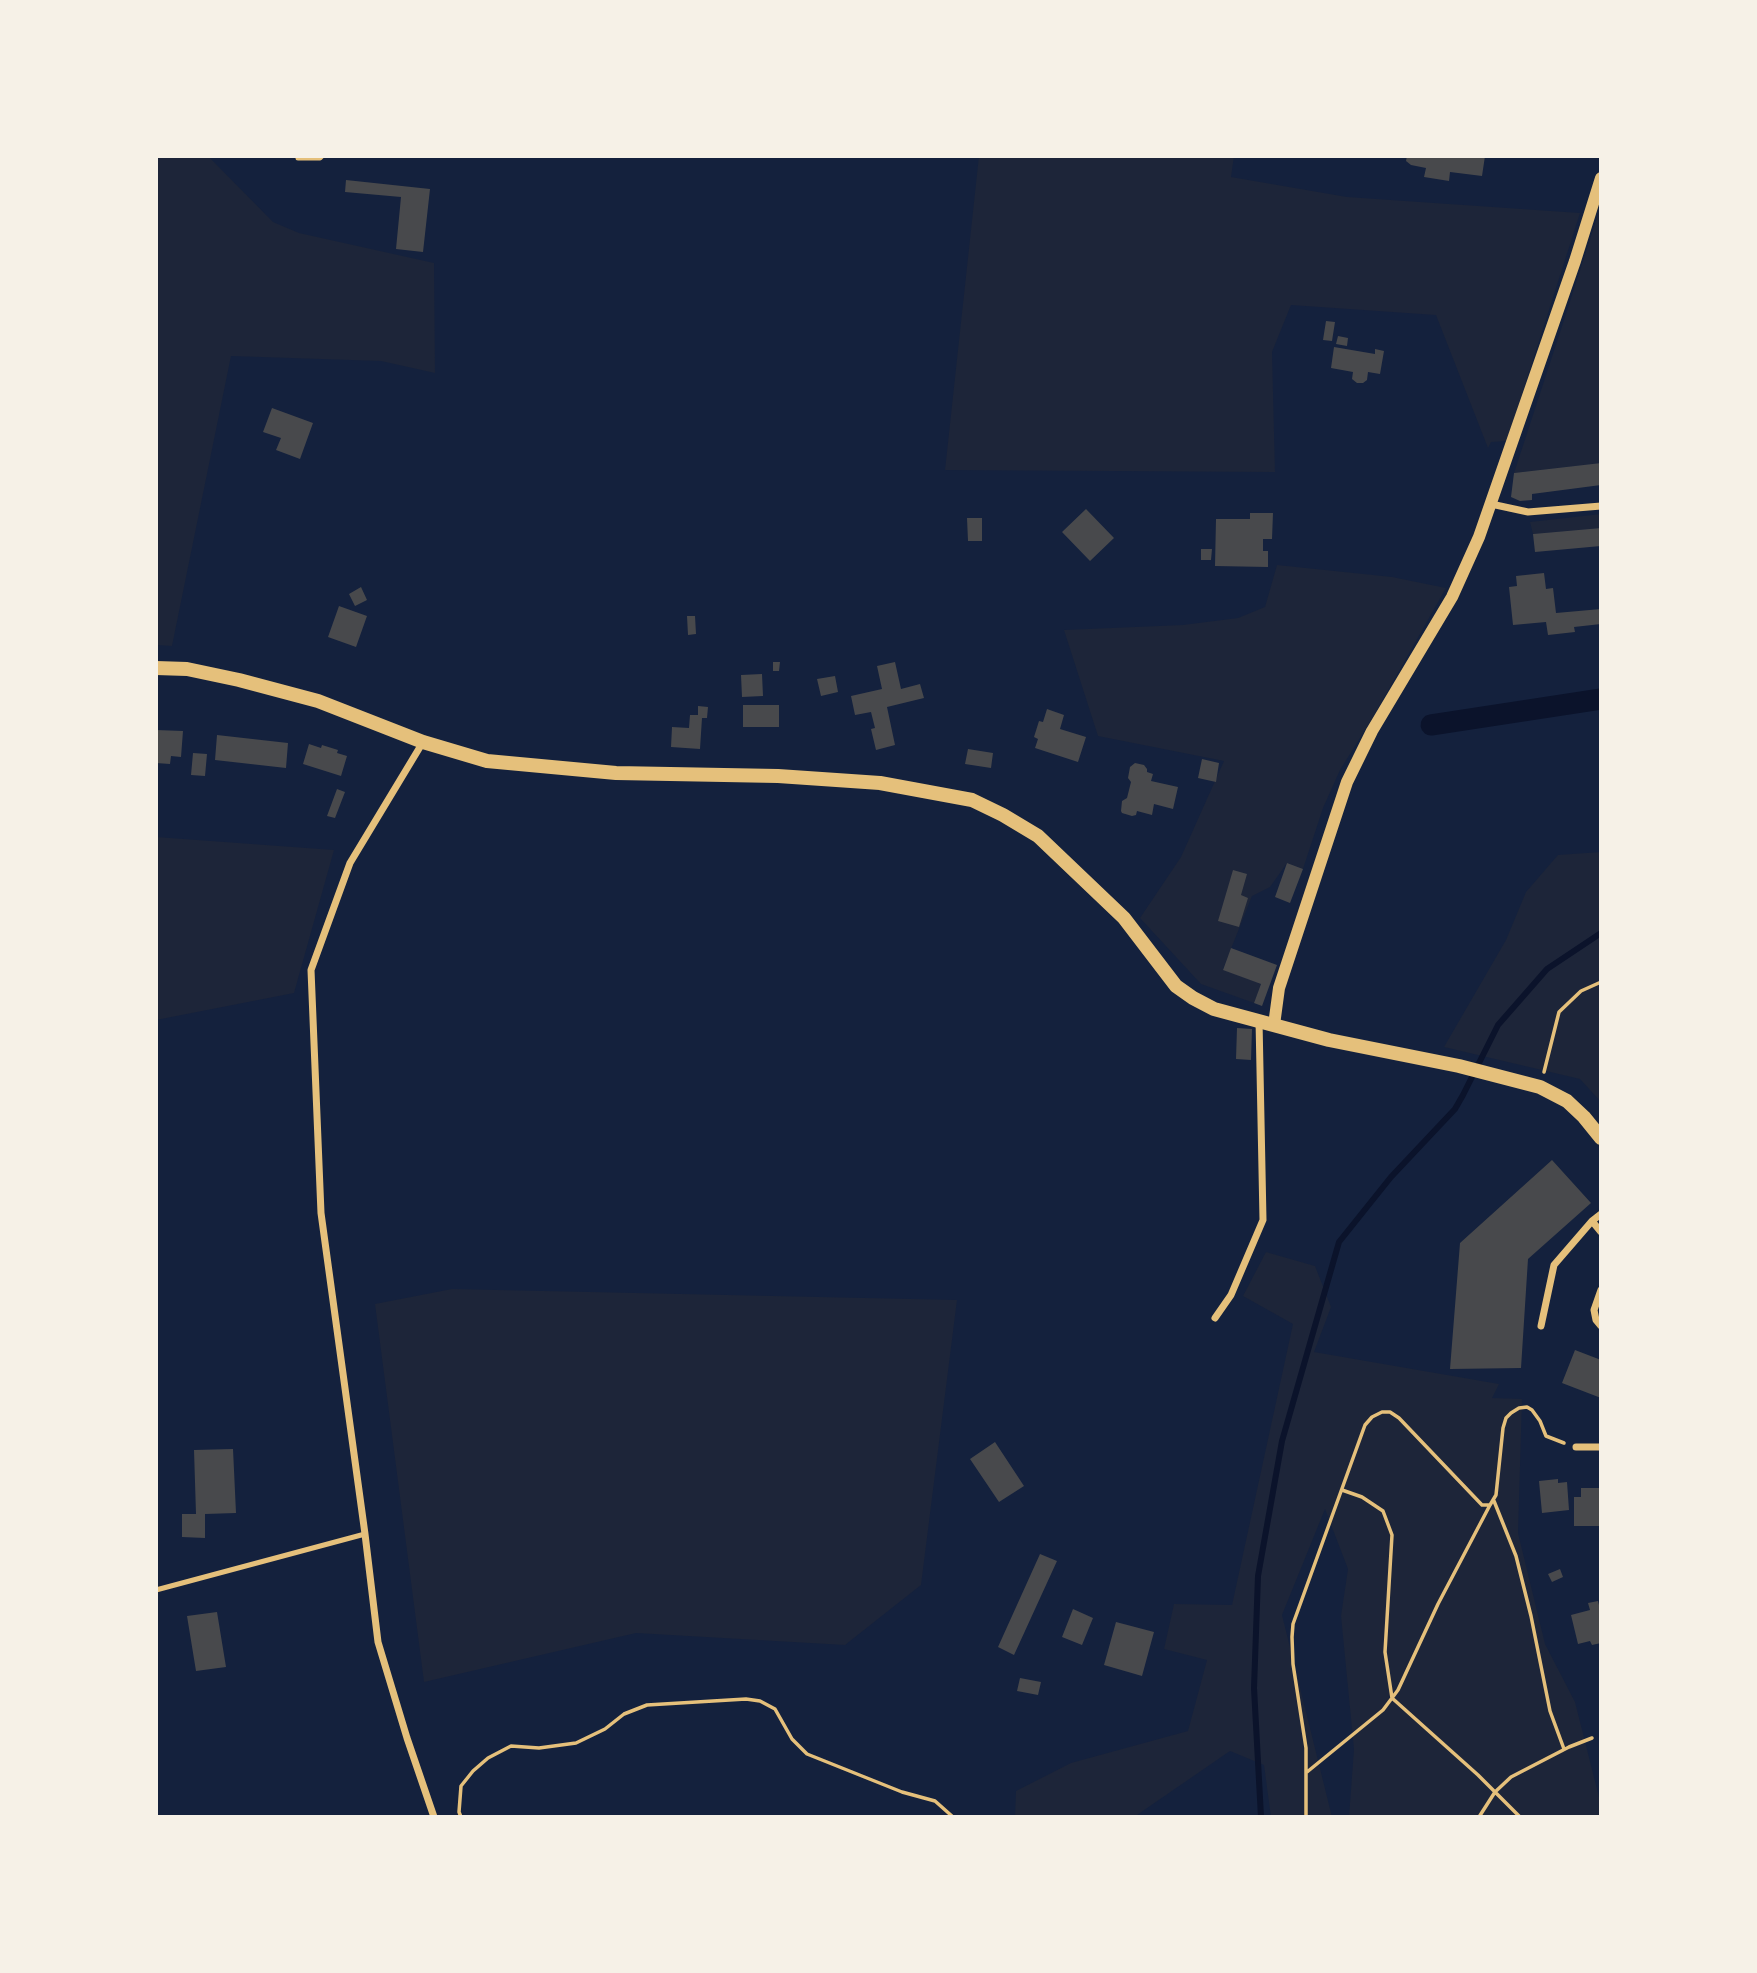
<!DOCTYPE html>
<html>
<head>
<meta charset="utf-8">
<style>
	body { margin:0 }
	#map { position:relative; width:1757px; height:1973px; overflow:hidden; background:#14213d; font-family:Mulish,sans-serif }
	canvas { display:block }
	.frame { position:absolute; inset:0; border:158px solid #f6f1e7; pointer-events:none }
</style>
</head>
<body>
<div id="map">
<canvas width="1757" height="1973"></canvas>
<div class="frame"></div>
</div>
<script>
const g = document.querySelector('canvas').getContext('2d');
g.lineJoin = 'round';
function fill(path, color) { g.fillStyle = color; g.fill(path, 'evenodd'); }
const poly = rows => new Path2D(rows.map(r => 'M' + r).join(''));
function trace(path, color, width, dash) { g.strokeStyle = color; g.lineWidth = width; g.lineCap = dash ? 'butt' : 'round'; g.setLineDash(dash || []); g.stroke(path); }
fill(poly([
	[156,156,208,156,273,222,299,233,434,263,435,373,381,361,231,356,172,646,156,645],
	[979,156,1234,156,1231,177,1347,197,1580,213,1507,441,1491,442,1488,448,1436,315,1291,305,1272,352,1275,472,945,470],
	[1601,205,1601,463,1514,473,1565,317],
	[1601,514,1601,528,1533,534,1530,522],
	[1277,565,1392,577,1446,588,1373,717,1340,770,1323,808,1303,869,1287,863,1270,887,1252,896,1223,969,1261,984,1254,1003,1201,984,1140,918,1181,857,1224,761,1098,736,1064,630,1183,625,1238,618,1265,607],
	[156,837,334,850,294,993,156,1020],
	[1601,852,1601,1102,1580,1079,1444,1047,1506,940,1526,892,1558,855],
	[1266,1252,1315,1266,1331,1307,1314,1352,1499,1384,1492,1398,1522,1399,1518,1533,1545,1644,1575,1702,1601,1805,1601,1817,1349,1817,1354,1749,1341,1616,1348,1569,1325,1509,1282,1615,1332,1817,1271,1817,1264,1765,1230,1751,1137,1815,1124,1817,1015,1817,1016,1791,1071,1763,1188,1731,1207,1660,1164,1649,1174,1604,1232,1605,1293,1324,1243,1296],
	[452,1289,957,1300,921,1585,845,1645,636,1633,424,1682,375,1304]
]), '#1d2539');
trace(poly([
	[1261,1817,1254,1688,1258,1576,1282,1441,1339,1242,1391,1177,1455,1109,1463,1095,1498,1025,1547,969,1601,933]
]), '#0b132b', 6);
trace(poly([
	[1431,725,1601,699]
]), '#0b132b', 21);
fill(poly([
	[1407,156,1485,156,1482,176,1450,172,1449,181,1424,177,1426,168,1411,165,1406,161],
	[346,180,430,189,423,252,396,249,401,197,345,192],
	[1326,321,1335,322,1332,341,1323,340],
	[1338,336,1348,338,1347,346,1336,344],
	[1334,347,1375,354,1375,349,1384,351,1380,374,1368,372,1367,380,1363,383,1357,383,1352,379,1353,372,1331,368],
	[272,408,313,423,300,459,276,450,281,438,263,432],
	[1601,463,1601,485,1532,494,1532,500,1520,501,1511,497,1514,473],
	[1086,509,1114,538,1090,561,1062,532],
	[1250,513,1273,513,1272,539,1263,539,1263,551,1268,551,1268,567,1215,566,1216,519,1250,519],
	[967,518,982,518,982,541,968,541],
	[1601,528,1601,546,1535,552,1533,534],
	[1201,549,1212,549,1211,560,1201,560],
	[1544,573,1546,589,1553,588,1556,613,1601,609,1601,624,1574,627,1575,632,1548,635,1546,622,1513,625,1509,587,1517,586,1516,576],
	[361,587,367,600,355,606,349,594],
	[339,606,367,616,356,647,328,637],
	[687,616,695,616,696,634,688,635],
	[773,662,780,662,779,671,773,671],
	[895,662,901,689,920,684,924,698,887,707,895,745,876,750,871,729,875,728,871,712,855,715,851,696,882,689,877,666],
	[762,674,763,696,742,697,741,675],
	[835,676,838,692,821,696,817,679],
	[743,705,779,705,779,727,743,727],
	[698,706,708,707,707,718,702,718,700,749,671,747,672,727,689,728,690,715,698,715],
	[1047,709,1064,715,1060,729,1086,737,1078,762,1035,748,1038,739,1034,737,1039,721,1043,722],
	[156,730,183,731,181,757,171,756,170,764,156,763],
	[217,735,288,743,286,768,215,760],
	[309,744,321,748,322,745,338,750,337,753,347,756,341,776,303,764],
	[968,749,993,753,991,768,965,764],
	[193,753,207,754,205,776,191,775],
	[1202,759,1219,763,1216,782,1198,778],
	[1135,763,1144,765,1147,769,1147,772,1153,774,1151,781,1178,787,1173,809,1154,804,1152,815,1137,811,1136,815,1132,816,1122,813,1121,811,1122,801,1127,798,1131,782,1128,778,1130,767],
	[337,789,345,792,335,818,327,816],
	[1287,863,1303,869,1290,903,1275,897],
	[1233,870,1247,874,1241,895,1248,898,1239,927,1218,921],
	[1231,948,1277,965,1262,1006,1254,1003,1261,984,1223,970],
	[1237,1028,1252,1029,1251,1060,1236,1059],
	[1552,1160,1591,1203,1528,1259,1521,1368,1450,1369,1460,1243],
	[1575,1350,1601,1360,1601,1398,1562,1383],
	[995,1442,1024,1486,999,1502,970,1459],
	[233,1449,236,1513,205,1514,205,1538,182,1537,182,1514,196,1514,194,1450],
	[1558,1479,1558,1483,1567,1482,1569,1510,1542,1513,1539,1481],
	[1581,1488,1599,1488,1599,1526,1574,1526,1574,1497,1581,1497],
	[1040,1554,1057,1561,1014,1655,998,1647],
	[1560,1569,1563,1577,1552,1582,1548,1574],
	[1598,1601,1601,1613,1601,1643,1592,1645,1590,1641,1578,1644,1571,1615,1590,1610,1588,1603],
	[1073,1609,1093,1618,1082,1645,1062,1637],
	[217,1612,226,1667,196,1671,187,1616],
	[1116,1622,1154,1632,1142,1676,1104,1665],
	[1020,1678,1041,1682,1038,1695,1017,1691]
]), '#48494c');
trace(poly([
	[1544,1072,1559,1012,1581,991,1601,982],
	[1342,1490,1362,1497,1383,1511,1392,1535,1385,1652,1392,1698,1478,1775,1520,1817],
	[1494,1501,1516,1556,1531,1616,1550,1711,1564,1749],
	[1307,1772,1383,1710,1398,1690,1438,1604,1490,1505],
	[461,1817,459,1812,461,1786,473,1771,488,1758,511,1746,539,1748,576,1743,605,1729,624,1714,647,1705,746,1699,760,1701,775,1709,792,1739,807,1754,902,1792,935,1801,953,1817],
	[1306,1817,1306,1748,1293,1664,1292,1637,1293,1624,1365,1425,1372,1417,1382,1412,1390,1412,1399,1418,1482,1505,1490,1505,1496,1495,1503,1428,1506,1418,1511,1413,1519,1408,1527,1407,1532,1410,1540,1421,1546,1436,1564,1443],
	[1479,1817,1495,1792,1511,1777,1569,1747,1592,1738]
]), '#e5c07b', 3.5);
trace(poly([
	[298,158,320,158,322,156],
	[156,1590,365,1534]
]), '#e5c07b', 5);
trace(poly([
	[1491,504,1528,512,1601,506],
	[423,742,350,863,311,970,321,1213,365,1534,378,1642,407,1738,434,1817],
	[1592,1221,1601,1232],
	[1601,1290,1594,1310,1596,1320,1601,1326],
	[1215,1318,1231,1295,1263,1220,1259,1020],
	[1541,1326,1554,1265,1592,1221,1601,1214],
	[1576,1447,1601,1447]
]), '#e5c07b', 7);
trace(poly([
	[1274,1025,1279,988,1347,782,1372,731,1452,597,1479,537,1575,261,1601,178]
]), '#e5c07b', 12);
trace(poly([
	[156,668,187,669,239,680,318,701,423,742,487,761,616,773,778,776,851,781,880,783,972,800,1003,815,1038,836,1124,918,1176,986,1193,998,1214,1009,1329,1040,1459,1066,1540,1087,1567,1101,1584,1117,1601,1138]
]), '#e5c07b', 14);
</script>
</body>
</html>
